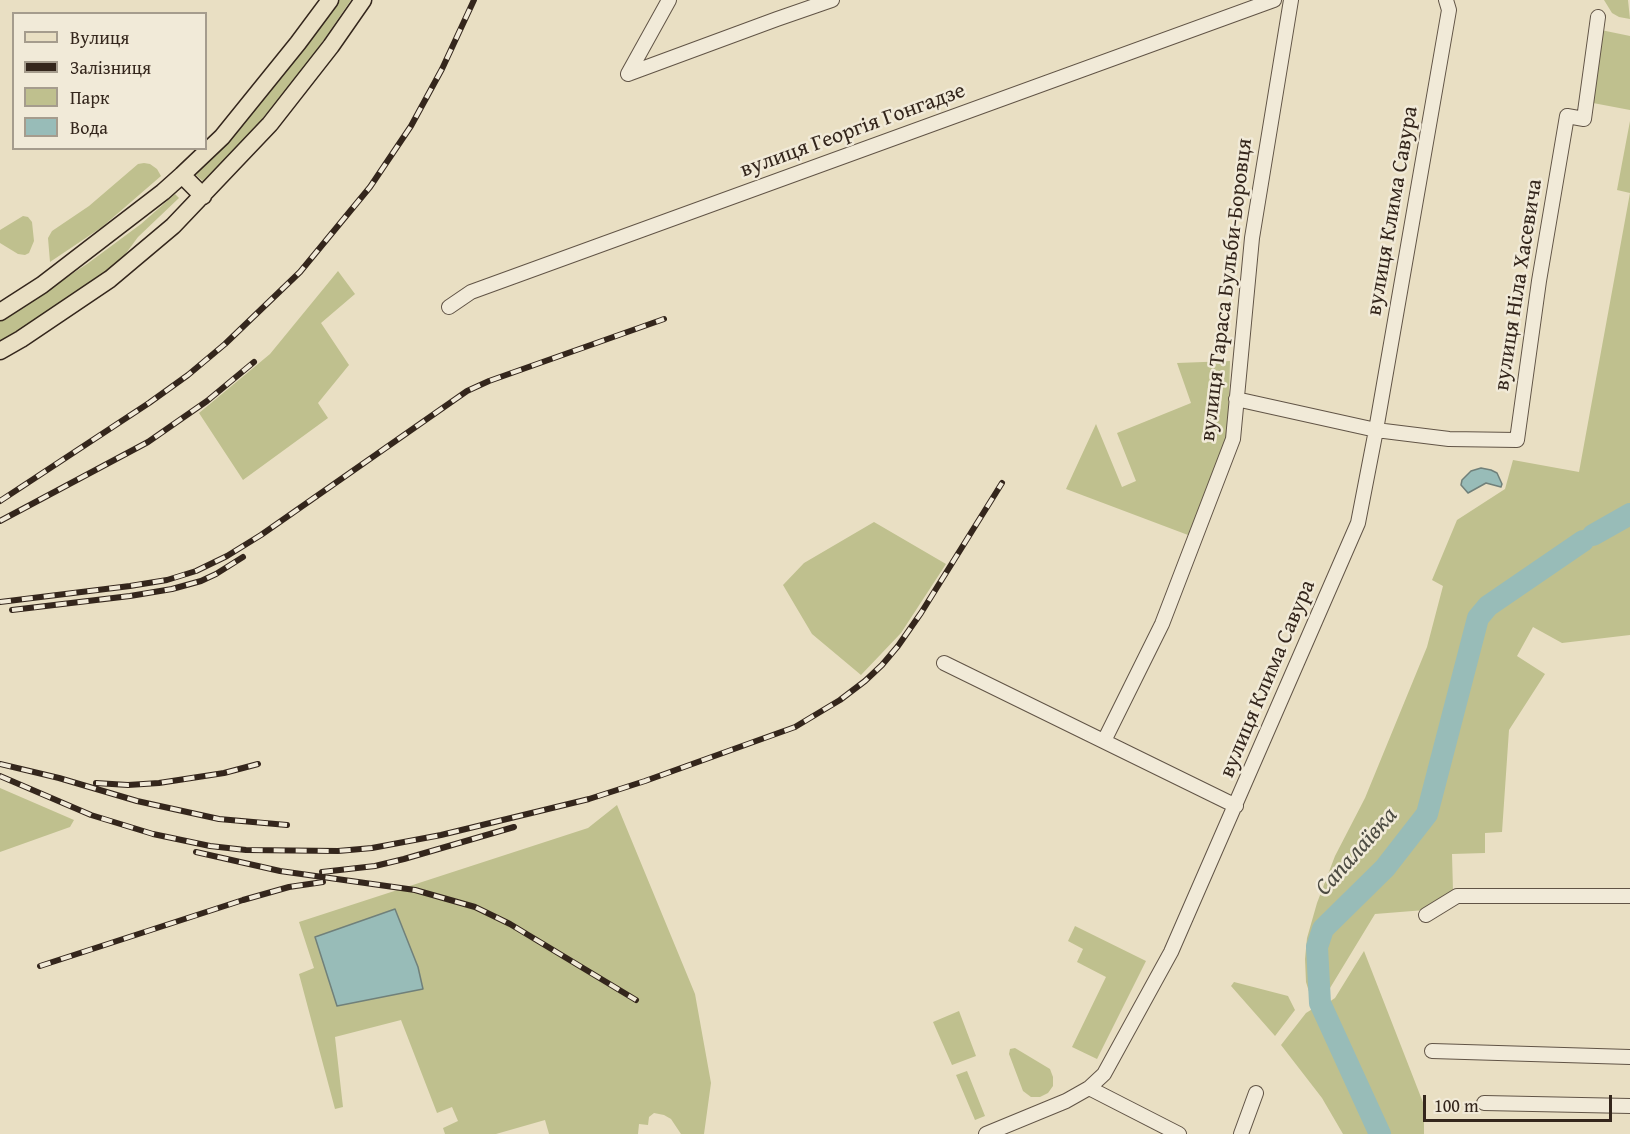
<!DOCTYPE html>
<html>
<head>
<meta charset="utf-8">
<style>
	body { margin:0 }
	#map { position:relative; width:1630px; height:1134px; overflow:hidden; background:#e9dfc3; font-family:"Gentium Book Plus",serif }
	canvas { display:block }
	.legend { position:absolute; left:12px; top:12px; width:195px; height:138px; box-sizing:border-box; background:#f1ead8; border:2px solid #a59c8d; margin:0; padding:8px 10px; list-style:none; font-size:18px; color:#34261c }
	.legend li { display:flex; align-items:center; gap:12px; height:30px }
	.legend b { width:30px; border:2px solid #a59c8d }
	.scale { position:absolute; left:1423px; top:1095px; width:189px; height:27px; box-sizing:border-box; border:3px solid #34261c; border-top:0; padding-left:8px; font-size:18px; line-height:21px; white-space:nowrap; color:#34261c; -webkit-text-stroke:4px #f1ead8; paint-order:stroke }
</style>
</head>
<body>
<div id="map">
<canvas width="1630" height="1134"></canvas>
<ul class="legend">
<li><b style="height:8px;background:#e9dfc3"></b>Вулиця</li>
<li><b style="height:8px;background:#34261c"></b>Залізниця</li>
<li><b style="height:16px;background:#bfc08e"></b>Парк</li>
<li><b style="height:16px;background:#98bcb8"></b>Вода</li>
</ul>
<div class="scale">100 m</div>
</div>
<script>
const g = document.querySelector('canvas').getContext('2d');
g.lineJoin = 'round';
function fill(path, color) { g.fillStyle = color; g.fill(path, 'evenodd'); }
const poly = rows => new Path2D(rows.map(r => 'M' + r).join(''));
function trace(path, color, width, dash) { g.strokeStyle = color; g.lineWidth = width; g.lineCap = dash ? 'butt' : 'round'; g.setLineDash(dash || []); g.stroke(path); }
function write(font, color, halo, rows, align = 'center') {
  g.font = font + ' "Gentium Book Plus",serif'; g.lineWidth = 5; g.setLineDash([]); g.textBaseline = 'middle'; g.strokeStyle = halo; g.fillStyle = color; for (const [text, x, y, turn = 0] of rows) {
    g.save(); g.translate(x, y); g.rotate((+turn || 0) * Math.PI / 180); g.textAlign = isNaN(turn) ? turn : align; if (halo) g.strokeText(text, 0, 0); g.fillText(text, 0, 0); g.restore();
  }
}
fill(poly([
	[336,0,351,0,314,54,234,154,205,183,196,175,225,144],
	[1604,0,1628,0,1630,19,1619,17,1612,13],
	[1601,30,1630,36,1630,110,1593,103],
	[1630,121,1630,193,1617,190],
	[144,163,150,164,157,169,161,176,102,227,50,262,48,238,52,231,89,206,138,164],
	[1630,193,1630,635,1562,643,1533,627,1517,656,1545,674,1509,730,1502,832,1485,833,1485,853,1452,854,1453,891,1425,910,1375,914,1327,993,1329,1002,1335,998,1364,951,1424,1105,1424,1134,1343,1134,1322,1098,1281,1045,1306,1013,1314,1008,1306,982,1305,959,1307,938,1317,903,1335,856,1365,798,1427,647,1443,586,1432,580,1457,520,1505,489,1513,460,1579,472],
	[175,194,179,198,138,237,121,260,18,335,0,345,0,321,87,264,141,224],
	[23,216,28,217,32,222,34,241,29,253,25,255,18,254,0,243,0,230],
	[338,271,355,294,321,323,349,365,318,403,328,418,243,480,199,413,270,354],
	[1230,361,1228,437,1188,535,1066,489,1096,424,1122,487,1136,481,1117,433,1191,403,1177,363],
	[874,522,946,564,901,633,861,675,812,634,783,585,804,563],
	[0,788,74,820,70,827,0,852],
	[617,805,695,994,711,1083,704,1134,681,1134,671,1119,664,1115,654,1113,649,1117,648,1125,639,1124,638,1134,549,1134,545,1120,496,1134,445,1134,443,1128,458,1121,452,1107,437,1113,401,1020,335,1037,343,1107,335,1109,299,974,314,968,299,922,588,828],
	[395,909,418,967,423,988,316,937],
	[1075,926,1146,961,1097,1059,1072,1047,1106,977,1077,962,1083,949,1068,941],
	[1234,982,1288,996,1295,1010,1275,1036,1231,986],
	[959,1011,976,1056,952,1065,933,1022],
	[1015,1048,1050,1069,1053,1077,1053,1086,1048,1093,1040,1097,1031,1097,1023,1091,1009,1054,1010,1049],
	[967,1071,985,1116,975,1120,956,1075]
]), '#bfc08e');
const water = poly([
	[1481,468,1491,470,1497,473,1502,484,1501,487,1486,483,1468,493,1461,485,1462,480,1471,471,1481,468],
	[395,909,418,967,423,989,337,1006,315,937,395,909]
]);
fill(water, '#98bcb8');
trace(water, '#70807a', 1.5);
trace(poly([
	[1593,535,1630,514],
	[1380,1134,1320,1003,1317,947,1323,929,1385,868,1427,814,1478,618,1488,606,1583,541]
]), '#98bcb8', 22);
const minor = poly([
	[628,74,777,19,832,0],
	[628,74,669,0],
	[449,307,471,292,1274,0],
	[1236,399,1376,430,1449,439,1517,440,1539,281,1567,116,1584,119,1598,17],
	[944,663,1236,806],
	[1104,741,1162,624,1233,439,1252,238,1291,0],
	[1426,915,1457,896,1630,896],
	[1432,1051,1630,1057],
	[1089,1088,1179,1134],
	[1484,1103,1630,1106],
	[986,1134,1066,1101,1089,1088,1104,1074,1171,952,1358,523,1376,430,1449,10,1446,0],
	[1241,1134,1256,1093]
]);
const major = poly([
	[182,175,203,196],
	[0,312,42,285,163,192,182,175,222,137,298,43,330,0],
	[0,351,21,339,110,279,173,226,270,124,331,46,363,0]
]);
trace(minor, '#615446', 16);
trace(major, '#34261c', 19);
trace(minor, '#f1ead8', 14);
trace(major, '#e9dfc3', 16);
const rail = poly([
	[0,501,149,403,188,375,225,344,300,272,370,187,411,126,442,69,474,0],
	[0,521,148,442,207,401,254,362],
	[0,602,130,586,167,580,196,571,227,556,261,535,467,391,489,381,664,319],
	[12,610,130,596,172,589,201,581,216,574,243,557],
	[0,764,59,778,137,801,219,819,287,825],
	[0,776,91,815,153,834,210,846,246,850,338,851,372,848,441,835,589,799,645,781,795,727,840,700,865,681,882,665,898,646,921,613,1002,483],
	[96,783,128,785,159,783,224,773,258,764],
	[196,852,280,871,415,890,475,907,510,924,636,1000],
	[322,872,375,866,404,859,514,827],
	[40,966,243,900,289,887,323,882]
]);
trace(rail, '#34261c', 6);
trace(rail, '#f1ead8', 4, [11]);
write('22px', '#34261c', '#f1ead8', [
	["вулиця Георгія Гонгадзе",853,131,-20],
	["вулиця Клима Савура",1393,211,-80],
	["вулиця Ніла Хасевича",1519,285,-81],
	["вулиця Тараса Бульби-Боровця",1227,290,-83],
	["вулиця Клима Савура",1268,679,-67]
]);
write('italic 24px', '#4d4c43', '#f1ead8', [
	["Сапалаївка",1357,852,-48]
]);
</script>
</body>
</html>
